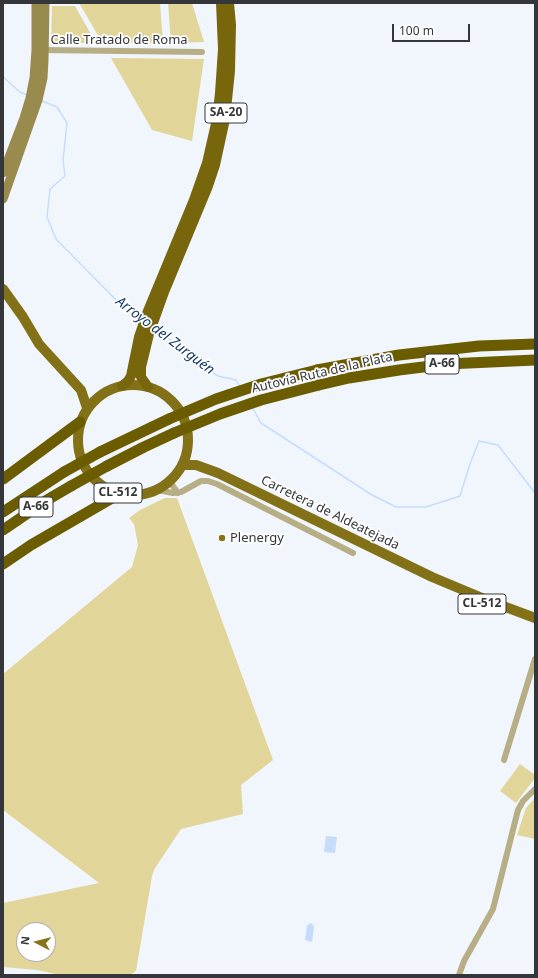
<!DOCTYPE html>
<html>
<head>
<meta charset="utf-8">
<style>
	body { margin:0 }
	#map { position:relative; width:538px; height:978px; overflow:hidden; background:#f1f6fd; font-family:"Noto Sans",sans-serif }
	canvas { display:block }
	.frame { position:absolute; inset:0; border:4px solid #343639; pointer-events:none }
	.north { position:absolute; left:16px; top:922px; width:40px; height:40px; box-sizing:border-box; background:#fff; border:1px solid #aeafb0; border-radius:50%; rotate:277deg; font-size:11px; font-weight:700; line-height:16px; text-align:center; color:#343639 }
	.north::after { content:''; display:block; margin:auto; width:14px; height:18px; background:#877417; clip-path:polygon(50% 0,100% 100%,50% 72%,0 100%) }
	.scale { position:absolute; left:392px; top:24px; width:78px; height:18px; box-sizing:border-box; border:2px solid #343639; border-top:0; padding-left:5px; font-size:12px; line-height:14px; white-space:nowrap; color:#343639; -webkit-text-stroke:3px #fff; paint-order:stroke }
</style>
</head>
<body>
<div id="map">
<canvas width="538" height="978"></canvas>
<div class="frame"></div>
<div class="north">N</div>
<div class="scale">100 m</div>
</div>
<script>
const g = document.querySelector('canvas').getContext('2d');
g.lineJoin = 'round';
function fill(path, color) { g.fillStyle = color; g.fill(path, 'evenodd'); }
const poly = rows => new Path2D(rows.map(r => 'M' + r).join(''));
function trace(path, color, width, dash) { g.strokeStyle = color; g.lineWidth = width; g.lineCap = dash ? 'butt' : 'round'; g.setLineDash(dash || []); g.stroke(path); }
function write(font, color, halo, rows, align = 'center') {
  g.font = font + ' "Noto Sans",sans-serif'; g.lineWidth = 3.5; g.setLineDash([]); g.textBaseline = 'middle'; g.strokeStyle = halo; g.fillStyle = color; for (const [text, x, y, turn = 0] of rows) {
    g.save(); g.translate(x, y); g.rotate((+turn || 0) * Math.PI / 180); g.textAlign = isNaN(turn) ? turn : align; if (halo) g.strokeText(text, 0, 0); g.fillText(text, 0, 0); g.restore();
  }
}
fill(poly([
	[79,3,160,3,163,43,102,42],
	[168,3,192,3,204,42,171,43],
	[52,6,75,6,96,43,51,43],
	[111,58,204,59,192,141,152,130],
	[165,498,177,498,273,760,241,785,243,814,181,829,155,868,152,876,136,971,130,975,60,975,37,970,3,967,3,903,99,883,3,810,3,674,132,567,138,545,134,524,129,518,140,510],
	[24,930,48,930,48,954,24,954],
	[520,764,535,775,535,778,516,803,500,791],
	[535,798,535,839,517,835,526,808]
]), '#e2d599');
fill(poly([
	[326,836,337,837,335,853,324,852],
	[312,923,314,927,312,942,305,940,307,926,309,924]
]), '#c5dcfb');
trace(poly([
	[3,77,20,92,27,95],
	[42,101,57,107,67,123,63,160,65,176,50,189,47,217,56,239,126,310,141,320],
	[156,329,218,376,236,380,240,387],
	[252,407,261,423,372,495,396,507,426,507,460,496,470,464,479,441,498,445,535,493]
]), '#c5dcfb', 1.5);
trace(poly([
	[41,50,202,52],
	[170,482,178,493],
	[157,490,173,493,181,492,201,481,208,481,217,484,353,553],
	[504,760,535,659],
	[459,975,464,961,493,909,518,810,523,801,535,789]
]), '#b7ae86', 6);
trace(poly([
	[3,173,24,118,30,98,34,78,36,50,36,3],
	[3,199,38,100,43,78,44,60,45,3]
]), '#998b4d', 9);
trace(poly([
	[3,289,23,317,39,344,81,390,87,408],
	'78 440a55 55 0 1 1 110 0a55 55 0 1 1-110 0Z',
	[182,465,196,465,218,473,432,577,487,600,535,618]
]), '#837118', 10);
trace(poly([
	[122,386,128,381,131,376,139,337,148,311,194,200,207,163,217,119,220,93,223,49,221,3],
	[148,387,141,377,141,367,149,334,164,292,208,186,215,165,225,119,230,71,231,25,229,3]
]), '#78660c', 10);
trace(poly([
	[317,370,399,355,479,346,535,344],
	[319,385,349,378,399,370,447,364,535,360],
	[100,452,169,419],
	[107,466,144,447,174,433],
	[3,479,80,422],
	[3,512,64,472],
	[3,530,47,500,71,486],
	[3,564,31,545,119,494]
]), '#6c5c00', 11);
trace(poly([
	[169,419,216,399,261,384,317,370],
	[174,433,220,414,261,400,319,385],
	[64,472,100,452],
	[71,486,107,466]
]), '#6c5c00', 11);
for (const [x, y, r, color] of [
	[222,538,4,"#877417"]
]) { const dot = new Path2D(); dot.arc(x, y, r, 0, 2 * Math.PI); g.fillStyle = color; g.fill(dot); trace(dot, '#fff', 1.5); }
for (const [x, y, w] of [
	[226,113,42],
	[442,364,34],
	[118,493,48],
	[36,507,34],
	[482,604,48]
]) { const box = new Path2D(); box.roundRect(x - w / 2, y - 10, w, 20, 3); g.fillStyle = '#fff'; g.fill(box); trace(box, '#343639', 1); }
write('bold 12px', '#343639', null, [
	["SA-20",226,113],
	["A-66",442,364],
	["CL-512",118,493],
	["A-66",36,507],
	["CL-512",482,604]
]);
write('13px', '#343639', '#fff', [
	["Calle Tratado de Roma",119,40],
	["Autovía Ruta de la Plata",322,373,-13],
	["Carretera de Aldeatejada",330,513,26]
]);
write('13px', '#343639', '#fff', [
	["Plenergy",230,538]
], 'left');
write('italic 14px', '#133867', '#fff', [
	["Arroyo del Zurguén",165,336,37]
]);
</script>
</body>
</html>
